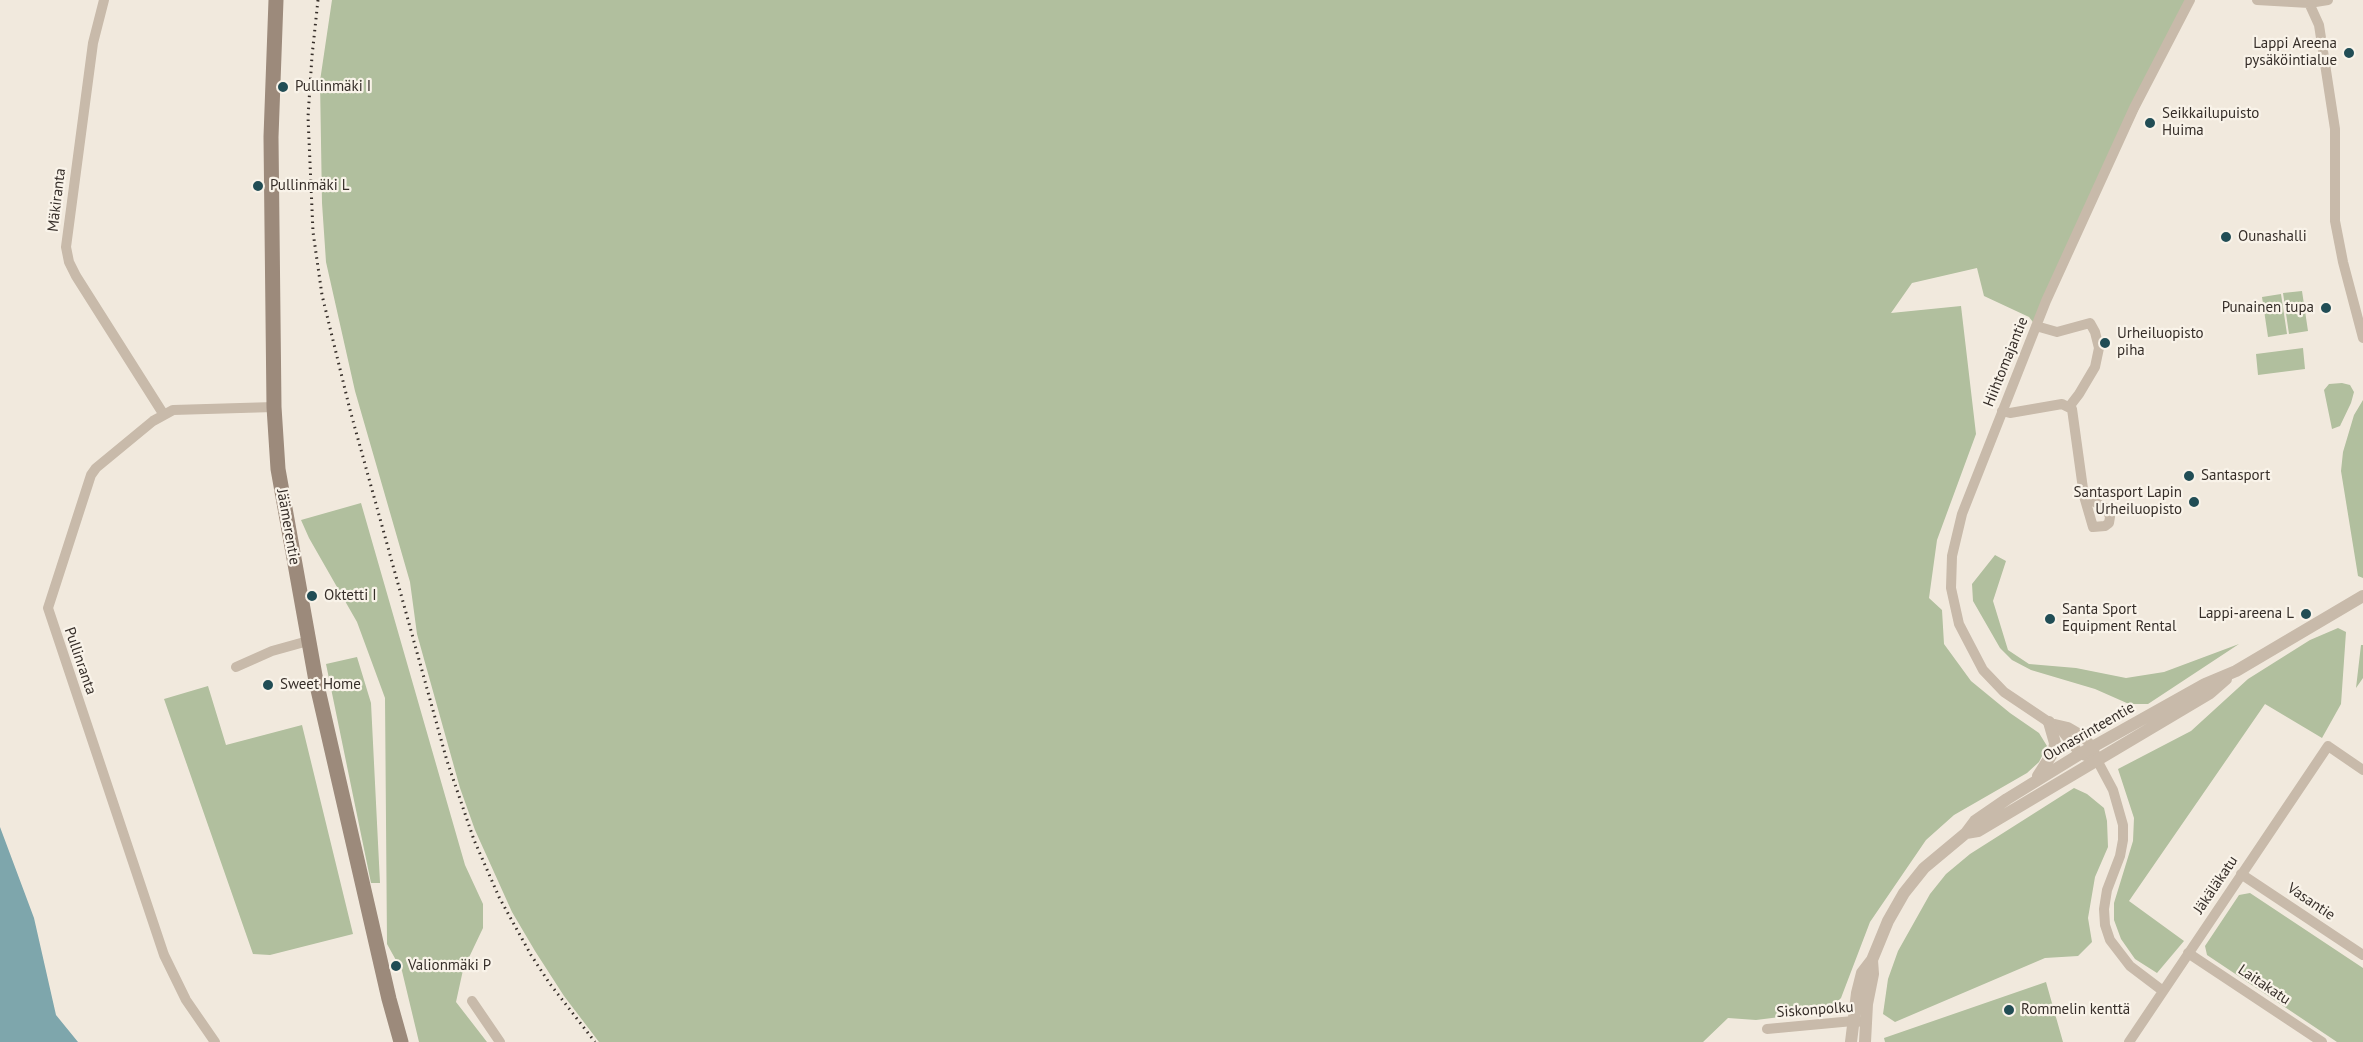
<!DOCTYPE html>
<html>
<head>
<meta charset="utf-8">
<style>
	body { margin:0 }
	canvas { display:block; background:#f1e9dd }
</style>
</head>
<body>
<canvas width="2363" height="1042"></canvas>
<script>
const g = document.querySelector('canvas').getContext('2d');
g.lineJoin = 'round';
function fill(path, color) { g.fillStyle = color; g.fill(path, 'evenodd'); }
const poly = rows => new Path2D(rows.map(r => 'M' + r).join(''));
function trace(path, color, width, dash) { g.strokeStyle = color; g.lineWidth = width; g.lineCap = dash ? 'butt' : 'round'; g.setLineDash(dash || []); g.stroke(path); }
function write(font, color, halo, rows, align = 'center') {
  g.font = font + ' "PT Sans",sans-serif'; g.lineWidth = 4.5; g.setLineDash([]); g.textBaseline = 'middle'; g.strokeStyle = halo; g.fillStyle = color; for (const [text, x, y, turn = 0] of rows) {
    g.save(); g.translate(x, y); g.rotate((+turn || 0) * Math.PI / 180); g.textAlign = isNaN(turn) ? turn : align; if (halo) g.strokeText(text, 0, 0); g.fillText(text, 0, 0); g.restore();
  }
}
fill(poly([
	[332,0,2190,0,2036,326,2029,317,1984,296,1977,268,1912,283,1891,313,1961,306,1976,434,1937,540,1929,598,1942,610,1944,644,1971,681,2010,713,2039,733,2047,746,2039,762,2027,773,1954,815,1926,840,1870,922,1841,998,1828,1011,1756,1020,1728,1018,1703,1042,599,1042,564,996,535,951,512,912,475,830,460,788,417,634,410,582,355,391,326,262,322,203,320,81],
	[2302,291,2308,331,2289,334,2283,293],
	[2281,294,2287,334,2268,337,2262,297],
	[2303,348,2305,369,2258,375,2256,354],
	[2342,383,2350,385,2354,392,2351,403,2340,426,2332,429,2324,390,2329,384],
	[2363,400,2363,578,2358,576,2341,471,2343,452,2354,415],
	[361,503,465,865,483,904,483,928,463,970,456,1002,487,1042,419,1042,402,971,387,944,385,698,357,622,309,538,301,520],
	[1995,555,2006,561,1993,601,2008,650,2029,664,2076,668,2126,678,2164,672,2239,644,2148,704,2129,704,2095,689,2031,670,2012,660,2000,648,1973,601,1972,584],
	[2338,628,2346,632,2341,704,2322,738,2265,704,2129,901,2184,941,2157,973,2135,959,2121,939,2114,920,2114,903,2133,841,2134,818,2118,769,2191,731,2248,679,2310,640],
	[2361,645,2363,645,2363,678,2356,688],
	[357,657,371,703,380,883,371,883,326,664],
	[208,686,226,745,302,725,353,934,270,955,253,954,164,699],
	[2074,788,2087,794,2104,808,2107,821,2108,847,2095,877,2088,918,2092,942,2078,956,2045,958,1895,1022,1883,1014,1888,979,1898,951,1930,894,1946,874,1970,854],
	[2250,893,2363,968,2363,1042,2337,1042,2207,955,2205,946,2239,895],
	[2046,982,2063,1042,1885,1042,1884,1038]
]), '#b1bf9e');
fill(poly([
	[0,827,34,918,56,1015,78,1042,0,1042]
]), '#7ea6ac');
trace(poly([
	[104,0,93,43,66,247,69,262,76,276,164,415],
	[2257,0,2309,3,2328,0],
	[2309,3,2319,25,2335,129,2335,221,2343,262,2363,338],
	[2036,326,2057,332,2090,323,2095,332,2099,348,2095,367,2079,394,2069,407],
	[2002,411,2010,413,2062,404,2072,409,2084,496,2093,527,2105,526,2109,523,2110,517,2107,509,2084,496],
	[236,667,272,651,308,641],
	[2055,724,2068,727,2080,734,2093,747,2097,760,2113,790,2123,825,2123,840,2120,856,2107,890,2104,909,2105,925,2110,940,2130,966,2163,991],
	[2097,760,2080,754,2062,731,2004,692,1983,670,1959,624,1951,588,1952,556,1962,514,2046,301,2134,108,2190,0],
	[2241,874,2363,955],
	[2188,953,2322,1042],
	[472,1001,500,1042],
	[1767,1029,1853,1021,1865,1022],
	[215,1042,186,1000,164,955,48,608,91,475,96,468,153,421,173,410,274,407],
	[2129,1042,2328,746,2363,770]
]), '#c8baaa', 10);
trace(poly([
	[2038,776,2054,751,2055,743,2049,722],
	[1966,833,1978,831,2210,693,2226,679],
	[1851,1042,1857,993,1862,973,1872,960,1888,921,1904,893,1924,868,1966,833,1975,821,2007,799,2080,754,2205,684,2236,671,2363,596],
	[1865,1042,1867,1004,1873,974,1872,960]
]), '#c8baaa', 12);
trace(poly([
	[276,0,271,137,274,407,278,469,316,681,389,999,401,1042]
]), '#9c8a7b', 15);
trace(poly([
	[318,0,312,56,308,117,313,232,322,295,350,410,447,761,474,840,499,897,531,955,550,984,595,1042]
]), '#362e29', 3, [1.5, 4.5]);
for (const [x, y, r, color] of [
	[2349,53,6,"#214d55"],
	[283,87,6,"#214d55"],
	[2150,123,6,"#214d55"],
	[258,186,6,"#214d55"],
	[2226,237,6,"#214d55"],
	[2326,308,6,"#214d55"],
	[2105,343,6,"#214d55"],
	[2189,476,6,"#214d55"],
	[2194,502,6,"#214d55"],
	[312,596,6,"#214d55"],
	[2306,614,6,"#214d55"],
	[2050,619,6,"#214d55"],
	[268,685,6,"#214d55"],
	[396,966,6,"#214d55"],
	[2009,1010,6,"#214d55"]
]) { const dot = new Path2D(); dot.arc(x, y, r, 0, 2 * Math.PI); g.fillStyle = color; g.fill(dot); trace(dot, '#f9f3e9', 2); }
write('15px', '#362e29', '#f9f3e9', [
	["Lappi Areena",2337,44,"right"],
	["pysäköintialue",2337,61,"right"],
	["Pullinmäki I",295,87],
	["Seikkailupuisto",2162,114],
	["Huima",2162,131],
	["Pullinmäki L",270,186],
	["Ounashalli",2238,237],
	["Punainen tupa",2314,308,"right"],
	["Urheiluopisto",2117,334],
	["piha",2117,351],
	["Santasport",2201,476],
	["Santasport Lapin",2182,493,"right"],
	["Urheiluopisto",2182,510,"right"],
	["Oktetti I",324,596],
	["Santa Sport",2062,610],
	["Equipment Rental",2062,627],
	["Lappi-areena L",2294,614,"right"],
	["Sweet Home",280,685],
	["Valionmäki P",408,966],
	["Rommelin kenttä",2021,1010]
], 'left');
write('15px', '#362e29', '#f9f3e9', [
	["Mäkiranta",57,200,-83],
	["Hiihtomajantie",2006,362,-68],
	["Jäämerentie",288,527,80],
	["Pullinranta",80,661,71],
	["Ounasrinteentie",2089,732,-30],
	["Jäkäläkatu",2216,885,-56],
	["Vasantie",2311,902,34],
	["Laitakatu",2264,985,34],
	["Siskonpolku",1815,1010,-4]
]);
</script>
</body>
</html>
